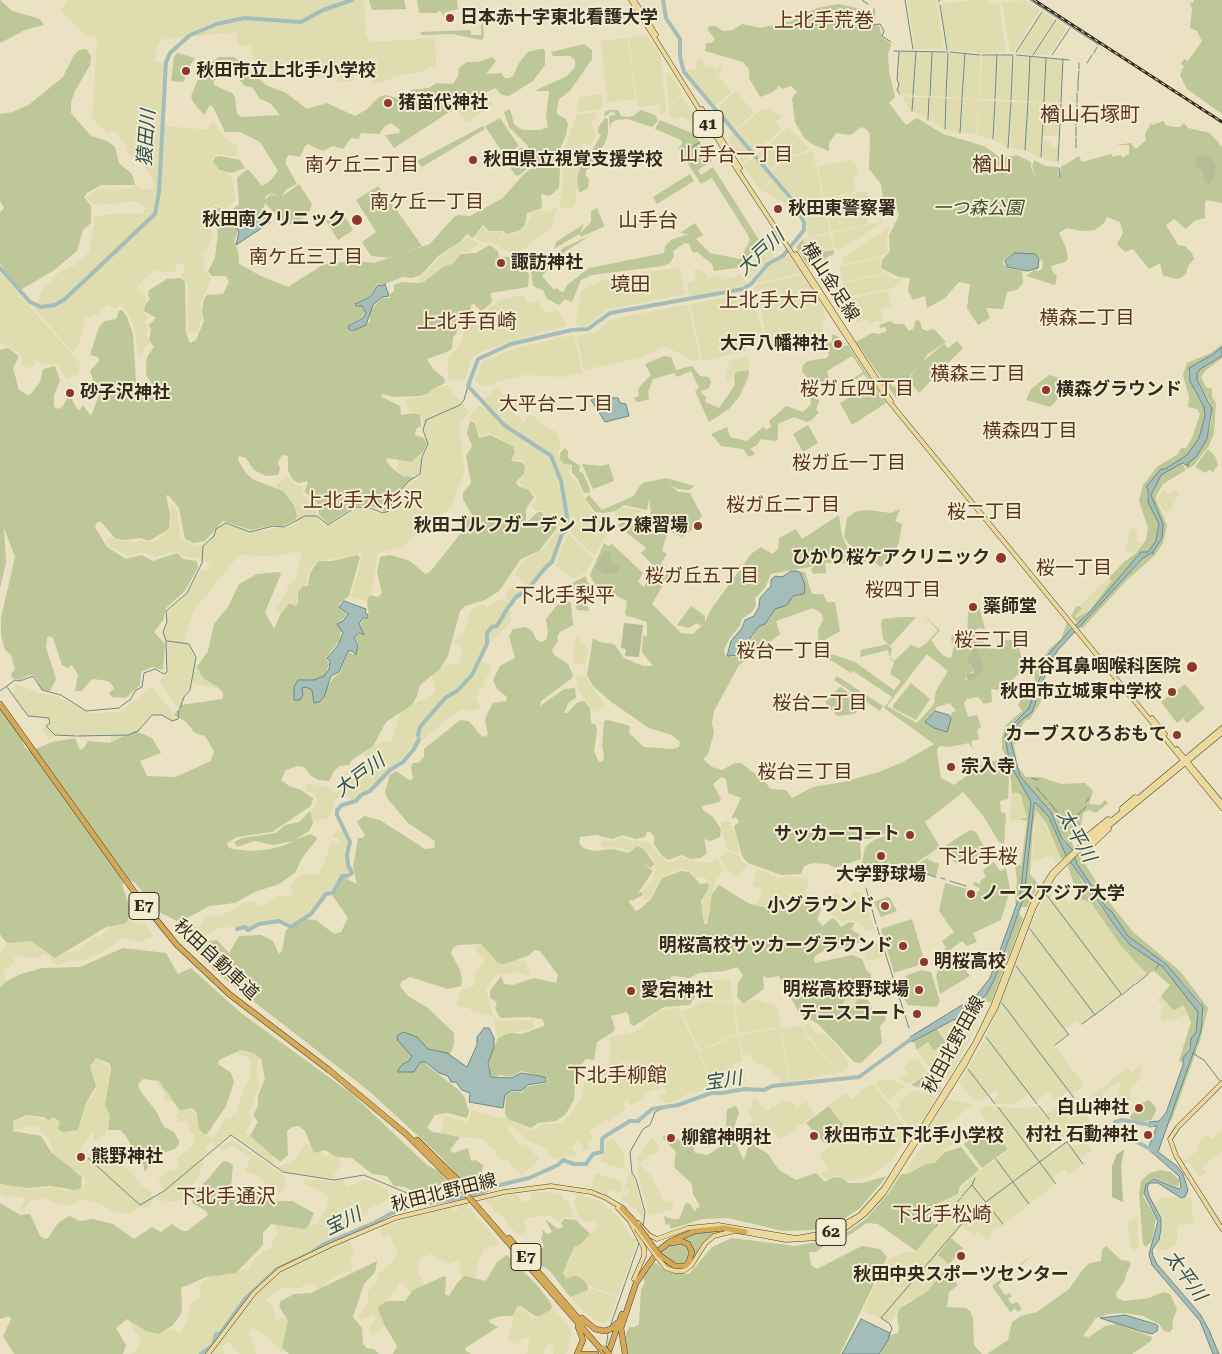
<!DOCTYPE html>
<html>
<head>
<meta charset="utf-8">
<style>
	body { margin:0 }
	canvas { display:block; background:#eae2c2 }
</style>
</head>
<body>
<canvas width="1222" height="1354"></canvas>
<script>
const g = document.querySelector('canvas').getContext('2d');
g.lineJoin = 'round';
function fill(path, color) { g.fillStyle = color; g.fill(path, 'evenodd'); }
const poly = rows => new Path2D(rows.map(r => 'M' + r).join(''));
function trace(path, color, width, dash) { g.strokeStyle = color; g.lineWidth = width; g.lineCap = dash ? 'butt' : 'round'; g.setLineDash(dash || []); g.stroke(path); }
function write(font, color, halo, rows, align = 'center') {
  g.font = font + ' "Roboto Serif","Noto Sans JP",serif'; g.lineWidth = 4; g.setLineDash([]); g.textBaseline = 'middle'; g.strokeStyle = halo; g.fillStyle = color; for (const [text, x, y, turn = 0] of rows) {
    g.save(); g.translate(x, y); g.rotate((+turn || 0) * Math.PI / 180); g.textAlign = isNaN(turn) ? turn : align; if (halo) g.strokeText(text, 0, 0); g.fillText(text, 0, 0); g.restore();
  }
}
fill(poly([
	[68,0,364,0,366,35,371,42,435,38,436,65,417,73,405,74,374,84,372,83,372,74,354,75,354,81,338,81,337,77,320,78,304,72,303,68,287,69,287,73,271,73,253,58,251,45,238,46,236,32,163,39,157,45,155,62,166,63,162,126,201,129,207,129,213,122,228,142,237,144,236,157,217,154,212,160,218,171,226,172,232,177,235,200,229,208,224,209,217,204,210,208,212,235,208,248,200,254,204,259,203,269,211,278,201,302,202,320,197,332,188,332,188,284,180,275,185,271,184,264,176,263,175,272,153,271,136,287,148,299,144,304,143,313,149,316,145,321,148,330,146,336,150,342,138,356,136,334,130,316,121,305,114,309,109,304,98,314,84,319,83,333,77,348,73,352,33,307,38,302,43,289,58,273,75,265,89,252,94,226,93,217,124,213,141,214,146,208,136,201,100,205,92,203,86,197,97,190,104,189,114,191,136,186,141,189,150,189,155,185,143,164,127,153,127,147,117,133,114,131,108,134,92,119,97,42,94,35,85,36,61,10],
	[907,0,936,0,944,49,915,49],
	[972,0,985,0,991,4,999,3,1006,52,981,53,947,50,941,4],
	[1025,0,1040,10,1013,52,1010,52,1002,3],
	[1043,12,1055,20,1047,32,1032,55,1016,53],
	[1057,21,1067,29,1049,55,1034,55],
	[641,36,649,37,661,57,662,61,653,62,661,61,666,112,661,114,658,106,664,104,637,107,629,38],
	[628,38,635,99,607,102,601,41],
	[899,52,915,52,913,96,898,92],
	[916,52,932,52,929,96,914,96],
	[932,52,948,53,946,97,930,96],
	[949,53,964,54,962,98,947,97],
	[965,54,980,56,979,99,963,98],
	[1013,55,1011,100,996,99,998,56],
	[982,56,997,56,995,99,980,99],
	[1015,56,1046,58,1044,102,1028,101,1029,73,1027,101,1012,100],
	[1047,58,1063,59,1060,103,1045,102],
	[699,59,705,62,704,67,707,69,708,65,717,69,718,66,722,67,720,73,717,73,731,92,715,105,686,72,690,68,694,71],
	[666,73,670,73,683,94,669,106],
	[736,91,754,113,735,130,718,110,721,107,720,105],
	[603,94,602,109,577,112,579,97],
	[486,95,494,105,466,123,457,110],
	[682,96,699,119,693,124,683,116,674,120,670,114,669,108],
	[902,96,913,97,912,108,914,97,929,98,928,120,909,109],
	[930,98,946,98,944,129,929,120],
	[947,98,962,99,960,133,945,130],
	[963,99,979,100,976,134,961,132],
	[979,100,995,101,993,139,978,136],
	[996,101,1011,102,1008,148,994,140],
	[1012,102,1028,103,1026,136,1029,102,1044,103,1040,158,1026,150,1010,148],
	[1045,103,1061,104,1059,136,1043,136],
	[763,108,766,111,768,109,782,116,776,122,782,129,755,152,737,130],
	[596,112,596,119,591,120,596,136,590,145,581,143,579,151,565,149,576,115],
	[789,127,808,148,804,152,783,158,770,169,757,154],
	[733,134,752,155,745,161,742,162,728,139],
	[1043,141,1050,141,1050,147,1058,147,1057,161,1051,162,1042,158],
	[564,151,581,154,580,172,576,177,578,187,575,196,577,202,572,209,560,207,563,178,566,178,563,177],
	[813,151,816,166,786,173,816,167,823,199,809,202,800,208,772,171,788,158],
	[754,157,772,179,761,189,756,185,743,166],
	[851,160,852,165,856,164,858,175,853,176,856,192,824,198,818,167],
	[774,180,792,206,788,208,783,202,762,190],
	[867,191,870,207,854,211,865,209,868,224,831,232,825,200],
	[823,201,830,232,808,237,806,221,801,209,810,203],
	[557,207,552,226,519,253,510,253,492,243,480,241,475,238,483,226,486,231,504,232,499,240,501,240,505,233,512,235,525,228,532,213,538,210,549,212],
	[885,221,845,247,835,249,832,233],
	[889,228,886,243,888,250,885,255,844,264,843,257],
	[830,234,833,249,807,255,804,239],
	[468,237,479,244,467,252,460,252,454,263,444,266,424,281,417,282,440,257],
	[769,240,773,258,768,260,748,281,745,271,752,264,764,243],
	[789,255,801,273,756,283,769,267],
	[881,257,879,267,884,273,842,282,839,267],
	[679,268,685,294,606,310,588,325,584,327,576,324,581,292,590,286,601,281,621,278,621,275],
	[694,269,706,273,708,282,708,278,715,276,724,280,740,275,747,283,743,286,689,296,687,283,696,280],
	[0,273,80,363,79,374,67,379,57,365,42,365,37,360,31,368,23,366,21,355,0,342],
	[886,274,891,278,901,279,901,285,898,283,893,288,846,297,843,283],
	[802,275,823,307,826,321,821,322,823,332,768,345,758,297,754,288,756,285],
	[888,291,891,306,870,311,881,309,883,320,869,323,867,319,862,320,861,317,861,322,857,322,855,318,850,321,849,317,867,311,849,315,846,300],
	[752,293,762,332,743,336,746,351,703,361,690,304],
	[516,296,524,296,526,303,539,301,540,308,552,314,555,309,558,311,567,326,512,341,480,352,471,359,465,379,448,381,448,360,462,340,465,327,498,301],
	[684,305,688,306,700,360,693,361,667,347,662,348,639,358,584,370,577,337,596,332,612,319],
	[571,335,574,335,582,373,563,377,525,375,496,382,492,385,482,386,476,383,475,379,483,361,514,349],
	[744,357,749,360,749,370,737,371,728,382,725,381,729,361],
	[447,385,469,412,459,423,464,471,451,507,400,548,378,552,372,591,364,601,351,597,363,553,327,560,319,559,310,569,306,579,307,585,302,586,297,592,297,603,294,607,291,600,280,614,274,609,285,595,289,584,296,579,302,551,272,556,239,555,194,610,184,641,189,645,191,650,194,653,195,663,225,678,218,688,192,683,179,708,159,682,168,670,167,642,163,631,168,624,166,613,187,593,202,569,206,572,210,565,203,559,184,556,176,551,155,557,142,552,127,556,110,546,106,540,112,538,130,542,138,542,141,540,145,542,153,542,170,530,171,503,177,509,180,536,183,540,194,546,209,542,216,530,226,524,250,532,288,527,295,523,297,518,295,505,283,490,276,488,277,484,288,477,294,484,302,487,304,497,317,503,316,515,323,525,331,525,356,508,367,507,376,513,386,514,393,509,401,490,421,475,423,457,428,449,422,416,415,412,409,412,405,400,429,395,434,389],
	[496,387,509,401,506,407,522,420,516,429,504,424,482,402],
	[479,405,488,411,499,424,549,458,558,480,565,515,564,530,550,561,538,577,510,603,505,595,512,586,517,590,524,583,515,574,522,562,543,549,556,533,559,525,554,518,546,517,545,511,537,511,531,505,536,500,536,497,532,491,522,487,520,483,520,479,525,475,526,466,521,459,512,461,517,449,488,432,482,437,479,435,476,425,477,423,469,417],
	[529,415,536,417,543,426,555,431,561,444,558,453,562,463,572,467,569,473,580,487,590,509,599,516,611,529,602,541,595,556,586,549,568,529,565,495,552,456,516,431],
	[419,456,421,457,419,475,405,476,397,470,399,460,412,462],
	[1163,490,1170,495,1174,490,1179,494,1171,509,1166,512,1162,510,1157,500],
	[622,507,641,510,639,519,625,519,617,522,615,512],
	[1131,527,1138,532,1135,538,1142,544,1133,553,1125,551],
	[568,534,594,559,585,573,573,579,555,565],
	[1109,578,1112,581,1089,611,1076,619,1075,616,1081,608,1080,606],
	[504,599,510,606,508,609,513,613,509,617,512,620,482,651,480,660,489,664,492,670,484,682,485,686,478,691,479,695,475,698,481,707,470,712,462,709,425,737,419,745,413,745,400,761,354,800,351,800,345,794,334,800,332,812,328,818,312,822,310,810,315,807,318,800,314,793,308,792,306,789,306,783,328,787,336,793,346,786,356,772,370,761,363,755,371,745,392,741,401,710,436,693,432,676,440,667,460,663,462,649,453,642,463,635,471,610,483,604,487,608,494,602],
	[576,635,588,648,585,665,574,664,573,652],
	[584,675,604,704,603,707,594,713,579,691,575,676],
	[15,684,46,695,57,696,90,714,120,711,153,687,177,719,172,721,163,715,153,714,146,719,138,731,127,734,112,748,110,733,86,737,57,735,49,740,42,730,51,722,50,718,28,716,13,694],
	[1016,792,1023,801,1027,819,1010,821,1012,794],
	[1036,810,1056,843,1061,858,1056,862,1052,857,1044,857,1039,861,1032,860],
	[728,820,736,834,739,853,727,849,720,823],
	[335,830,343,832,345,841,349,845,346,853,347,865,351,873,342,875,334,891,322,898,311,914,290,925,280,920,258,924,249,929,244,926,220,928,204,936,195,937,184,925,201,927,200,924,209,915,220,916,238,907,243,902,252,901,259,906,268,903,276,896,292,896,291,887,293,882,301,874,317,875,322,869,331,842,339,843,339,839,332,837],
	[622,837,629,840,646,841,651,844,660,857,671,863,681,857,691,861,710,863,718,858,724,870,716,879,706,924,704,924,702,905,707,881,704,876,695,878,689,871,680,869,668,874,661,878,650,898,646,901,641,892,651,881,656,869,653,860,644,848,638,845,629,851,621,848,601,847,602,840,613,841],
	[727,851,739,855,741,860,747,865,737,877,727,870,720,857],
	[757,869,778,878,787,876,809,879,803,901,795,909,791,910,783,898,777,895,772,897,760,913,754,909,762,894,760,888,753,886],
	[1054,883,1058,890,1050,897,1052,900,1061,893,1069,903,1078,897,1092,904,1121,946,1147,974,1081,1025,1077,1021,1065,1030,1068,1034,1054,1045,1084,1085,1072,1095,1068,1091,1055,1100,1049,1092,1035,1102,1029,1093,1015,1104,995,1104,992,1101,999,1095,995,1090,980,1101,970,1096,959,1083,986,1038,1037,912],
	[853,890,862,894,876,932,866,930,855,920,849,919,843,922,827,912,833,893,851,898],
	[123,918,136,924,144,923,153,936,141,942,122,938,104,952,85,960,69,961,58,965,53,963,49,956,45,954,34,958,26,958,18,954,14,958,15,962,4,971,5,981,0,987,0,954,8,942,29,940,61,954,79,950,94,937,101,937,104,931],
	[498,931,511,959,524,961,531,974,527,976,515,972,495,976,486,989,493,1016,473,1012,469,1008,459,1007,457,1004,461,990,474,986,476,972,485,962,474,948],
	[879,941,883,957,872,960,866,959,862,947],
	[730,979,733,1001,703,1000,701,986,709,981],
	[870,983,870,993,868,993,867,1000,856,1000,851,1009,843,1005,848,995,852,997,851,984],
	[1161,996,1171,1008,1181,1002,1190,1017,1186,1015,1162,1022,1160,1013,1163,1006,1157,1000],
	[758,1000,778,1007,781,1027,739,1033,735,1004],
	[703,1001,733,1002,737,1034,699,1050,681,1009,687,1010],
	[979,1002,981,1002,986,1008,979,1013,981,1017,974,1022,977,1027,948,1079,943,1079,936,1074,917,1051,928,1043,935,1052,948,1042,938,1029,953,1020,964,1018],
	[673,1008,679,1009,709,1078,709,1090,691,1092,673,1102,664,1103,658,1096,667,1093,663,1086,644,1094,645,1098,631,1105,627,1100,623,1104,626,1108,609,1122,606,1119,589,1132,594,1139,587,1144,590,1148,578,1153,584,1147,579,1141,571,1147,577,1155,573,1158,570,1156,554,1159,543,1147,528,1140,511,1125,507,1130,521,1146,525,1143,539,1159,521,1176,507,1159,503,1162,495,1153,496,1151,482,1139,442,1134,444,1115,468,1123,472,1110,499,1118,505,1117,531,1131,542,1124,561,1123,567,1118,581,1098,585,1082,602,1072,606,1072,611,1052,609,1037,633,1033,659,1011],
	[494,1019,501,1021,534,1020,534,1028,497,1037],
	[808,1024,815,1032,826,1034,846,1058,849,1066,839,1073,807,1034,804,1025],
	[803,1026,807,1037,838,1073,790,1082,782,1028],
	[781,1028,789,1082,781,1082,778,1077,763,1064,757,1065,749,1055,743,1055,739,1035],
	[738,1035,742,1061,733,1064,735,1071,744,1069,745,1082,729,1088,710,1089,710,1077,699,1052],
	[243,1050,261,1055,257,1066,259,1089,254,1096,253,1105,249,1112,251,1122,245,1133,271,1152,275,1162,274,1164,231,1134,216,1146,212,1142,205,1148,209,1152,202,1158,204,1164,199,1171,201,1175,190,1187,188,1195,176,1202,157,1200,156,1197,166,1191,158,1181,167,1170,172,1171,179,1167,177,1158,193,1145,195,1140,186,1121,179,1122,176,1115,179,1113,178,1109,172,1102,164,1101,165,1094,157,1082,166,1079,181,1100,203,1121,207,1136,213,1137,218,1133,224,1119,231,1118,233,1113,236,1113,245,1086,250,1080,251,1064,248,1058,236,1052],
	[98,1059,110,1067,105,1107,110,1116,109,1123,105,1134,99,1139,92,1141,95,1133,90,1134,86,1143,82,1145,83,1152,75,1157,76,1161,82,1163,94,1150,102,1152,107,1146,112,1146,116,1150,113,1154,133,1174,138,1183,150,1190,154,1201,145,1210,140,1206,132,1214,114,1212,103,1205,86,1200,81,1199,73,1205,60,1205,44,1198,33,1200,28,1203,24,1211,19,1210,24,1200,23,1197,3,1196,0,1191,0,1185,14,1185,31,1189,53,1187,69,1192,74,1186,81,1186,87,1183,80,1172,71,1169,54,1154,48,1138,37,1126,29,1126,13,1131,13,1122,28,1116,43,1118,49,1121,53,1117,60,1123,56,1129,59,1132,78,1130,87,1102,94,1094,97,1086,90,1067,93,1061],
	[914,1059,918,1060,926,1072,910,1084,899,1079,908,1072,904,1067],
	[1139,1066,1142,1071,1139,1073,1141,1079,1129,1088,1132,1093,1129,1095,1132,1099,1118,1101,1116,1098,1120,1094,1117,1090,1121,1086,1118,1082,1102,1093,1106,1098,1098,1103,1092,1095,1128,1068,1132,1072],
	[882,1079,895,1081,906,1086,888,1100,875,1083],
	[873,1084,911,1134,892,1160,871,1176,848,1181,835,1175,829,1179,824,1178,821,1173,828,1168,819,1155,849,1132,829,1105,843,1095,847,1094,851,1099,861,1092,860,1090],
	[914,1090,936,1097,933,1105,913,1132,896,1110,901,1106,898,1102],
	[782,1099,786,1103,791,1101,797,1108,806,1101,815,1114,780,1140,770,1128,758,1137,743,1129,753,1121,748,1113,753,1107,752,1100,757,1100,766,1112,773,1106,775,1108],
	[948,1099,973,1105,934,1134,929,1127],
	[984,1106,1017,1108,1038,1107,1044,1115,1057,1106,1069,1119,1082,1110,1094,1126,1086,1127,1079,1133,1062,1138,1049,1148,1053,1152,1066,1143,1069,1147,1087,1143,1092,1150,1079,1160,1082,1164,1069,1174,1065,1169,1052,1179,1055,1184,1001,1226,993,1228,989,1242,978,1232,974,1236,962,1226,952,1238,963,1248,946,1268,948,1271,941,1283,921,1297,904,1303,890,1323,863,1311,886,1261,903,1253,916,1251,937,1226,929,1220,938,1203,958,1194,964,1186,976,1174,1006,1152,1010,1151,979,1110],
	[950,1131,957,1141,945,1149,938,1161,908,1174,904,1174,922,1146,936,1136,939,1140],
	[1222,1131,1222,1151,1202,1167,1206,1172,1200,1177,1188,1162,1184,1165,1180,1160,1184,1158,1186,1160,1199,1149,1196,1145,1208,1135,1212,1139],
	[652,1137,659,1146,658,1152,649,1156,637,1166,638,1157],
	[614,1138,624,1154,625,1170,599,1161,606,1149,605,1142],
	[232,1140,285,1176,284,1188,279,1195,277,1187,265,1183,258,1176,245,1171,251,1157,232,1146,222,1151,220,1147],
	[306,1143,320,1147,322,1155,327,1157,331,1149,338,1153,340,1166,332,1178,283,1171,278,1167,294,1160],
	[641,1166,643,1171,650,1174,663,1200,673,1203,673,1211,667,1209,664,1212,649,1216,638,1173,637,1168],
	[596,1173,623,1182,620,1193,609,1190,607,1196,590,1190],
	[629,1174,632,1174,635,1180,644,1215,643,1218,636,1209,621,1199,622,1194,628,1196,630,1190,624,1188],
	[304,1179,331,1182,344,1180,347,1187,362,1180,376,1182,382,1189,386,1188,390,1198,368,1209,369,1213,351,1221,352,1224,347,1227,347,1229,324,1242,326,1250,348,1239,355,1252,350,1257,352,1270,350,1272,346,1271,331,1278,327,1282,326,1286,317,1291,314,1284,306,1283,301,1288,283,1288,265,1300,274,1307,275,1318,279,1321,282,1317,292,1324,288,1345,282,1353,271,1340,251,1327,250,1335,256,1354,240,1354,228,1341,223,1346,224,1354,132,1354,141,1342,140,1339,126,1317,154,1330,154,1334,172,1329,180,1334,187,1321,190,1305,200,1297,201,1284,211,1275,250,1269,252,1261,262,1254,263,1250,268,1251,271,1248,272,1242,278,1235,274,1218,295,1227,318,1224,327,1208,328,1197,322,1192,303,1183],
	[531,1192,561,1193,564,1200,568,1201,573,1217,563,1217,559,1221,548,1215,524,1218,526,1232,518,1235,507,1224,499,1211,495,1212,485,1200,518,1193,521,1203,532,1200],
	[578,1194,599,1201,613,1212,620,1219,631,1237,638,1240,618,1296,589,1286,574,1276,566,1279,563,1277,574,1247,582,1243,585,1237,598,1227,594,1220,586,1222,578,1216,574,1203],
	[1172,1197,1185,1199,1191,1197,1193,1224,1177,1225,1177,1244,1167,1249,1156,1251,1163,1229,1163,1220,1161,1213,1155,1207,1160,1198],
	[466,1203,500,1244,485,1248,477,1265,476,1279,464,1287,458,1261,449,1264,431,1254,421,1258,417,1269,425,1287,413,1296,403,1283,400,1283,394,1293,386,1299,392,1321,373,1336,369,1329,375,1319,374,1314,363,1320,356,1318,368,1303,368,1291,377,1282,378,1274,389,1266,398,1253,390,1235,383,1237,380,1229,383,1229,382,1226,451,1207,452,1211,458,1210,458,1205],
	[1137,1217,1139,1249,1134,1250,1130,1246,1127,1221],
	[592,1289,616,1297,615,1299,617,1300,609,1321,602,1323,595,1321,570,1297],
	[516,1308,520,1308,532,1318,538,1317,547,1308,556,1311,572,1331,566,1354,553,1354,555,1348,551,1343,545,1347,544,1354,527,1354,530,1341,528,1337,521,1339,519,1344,510,1342,508,1338]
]), '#dfdcb0');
fill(poly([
	[0,0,12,11,40,19,44,25,25,30,0,43],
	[369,0,404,0,406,9,372,10],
	[417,0,457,0,458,9,445,12,443,16,440,10,437,13,419,13],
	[1194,0,1222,0,1222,114,1187,89,1180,75,1184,66,1181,64,1184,59,1188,61,1202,41,1197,31,1190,28,1192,9,1190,2,1193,3],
	[839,4,860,9,866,14,872,15,873,25,879,26,882,37,891,44,888,55,889,72,895,97,889,103,906,125,917,118,943,134,984,146,1001,158,1017,155,1031,162,1031,168,1038,180,1032,167,1034,160,1046,166,1058,167,1059,180,1061,167,1079,156,1082,162,1111,154,1113,157,1121,155,1122,158,1129,154,1129,145,1115,145,1131,143,1136,149,1146,140,1145,134,1151,123,1152,125,1164,121,1165,125,1175,127,1180,127,1184,123,1188,128,1210,133,1222,147,1222,203,1207,200,1205,202,1205,218,1194,221,1186,229,1174,219,1166,225,1178,245,1185,246,1192,253,1194,259,1188,266,1186,274,1179,279,1163,276,1160,263,1149,269,1133,249,1125,252,1117,244,1123,233,1120,222,1107,217,1105,222,1095,230,1081,231,1067,228,1059,233,1066,248,1068,259,1065,262,1051,266,1052,271,1057,276,1055,285,1026,276,1034,270,1038,271,1042,269,1043,262,1036,255,1014,253,1004,259,1003,264,1007,268,1022,271,1023,283,1017,290,1007,292,1003,309,986,308,990,318,978,325,967,308,970,284,959,282,945,298,927,308,925,296,913,300,908,291,910,278,899,277,881,268,882,260,890,251,889,236,899,215,894,204,884,205,881,184,869,169,870,134,866,129,861,127,851,135,836,133,829,143,829,151,814,145,805,139,795,122,792,98,797,92,791,86,783,89,779,86,773,92,760,97,749,78,749,69,743,62,705,51,706,43,711,43,715,39,708,30,709,26,715,26,723,31,733,30,742,24,760,28,792,21,817,8],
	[481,22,483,22,484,38,481,40,452,34,421,35,421,32,471,30,471,35,481,35],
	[584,44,592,50,592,59,570,91,559,99,557,110,557,114,566,119,568,124,566,135,556,159,560,168,559,188,550,196,541,194,542,208,527,213,525,225,520,230,508,234,502,231,489,231,483,225,473,238,467,234,460,242,438,256,421,275,412,278,403,277,382,285,377,284,370,296,353,305,362,307,365,312,362,317,347,326,352,332,370,322,370,311,382,298,390,298,390,294,394,291,394,285,402,282,419,283,425,281,443,267,454,263,460,254,476,253,490,245,498,251,499,257,511,257,513,262,517,261,529,274,528,287,491,293,492,302,484,309,481,311,474,304,471,305,469,317,462,319,454,317,460,322,456,334,453,337,452,348,449,351,427,359,433,369,444,378,445,383,433,389,428,394,419,396,393,397,381,394,382,397,400,406,401,415,414,413,420,415,421,426,416,429,415,435,424,438,427,444,423,452,411,462,387,458,386,461,393,469,403,476,414,477,396,494,391,507,385,512,370,506,355,506,328,524,319,515,317,502,305,492,308,481,298,483,292,479,288,470,288,456,282,455,278,462,280,469,278,475,266,476,254,470,246,458,239,456,238,460,246,473,254,480,283,491,294,505,297,516,295,520,282,526,274,525,251,530,223,521,205,541,194,543,185,539,179,508,169,496,166,495,170,515,169,529,149,541,141,538,123,540,115,538,101,522,97,522,95,527,107,547,126,559,142,555,153,561,177,553,183,559,197,561,198,567,185,591,166,608,163,620,154,632,165,644,163,670,152,667,141,672,140,685,126,698,112,697,109,693,114,689,113,686,108,681,101,680,92,679,82,691,75,691,78,675,72,665,67,668,62,665,53,638,50,636,47,638,46,647,56,679,50,691,42,690,34,675,29,675,20,680,12,678,11,674,15,669,11,655,5,650,1,635,1,618,15,557,4,528,6,563,0,588,0,350,8,348,19,356,13,368,19,390,28,395,31,394,40,382,43,369,55,366,60,381,54,395,54,407,59,409,63,406,69,394,77,409,80,410,83,405,91,416,99,395,90,371,99,361,98,357,90,355,99,327,105,321,116,319,119,311,122,310,127,317,133,334,136,381,144,393,154,388,146,374,146,368,147,357,154,347,149,340,151,330,149,325,156,318,144,311,145,305,150,299,148,296,149,290,167,279,181,278,185,282,186,333,190,343,196,340,204,321,202,311,204,299,207,295,223,294,229,282,226,276,212,276,208,271,215,258,218,234,213,214,214,207,220,208,226,215,239,204,237,178,246,170,249,170,262,186,270,181,278,171,260,142,240,132,225,132,213,107,210,105,204,115,193,102,191,96,203,68,219,57,234,57,266,85,286,93,307,109,327,103,355,116,366,110,379,97,385,95,398,98,411,90,429,88,437,83,453,84,458,76,459,68,467,62,478,62,492,57,496,61,486,74,501,73,505,78,509,78,513,76,519,63,528,52,540,49,544,49,545,53,545,65,533,81,509,96,502,95,495,88,457,107,394,148,385,135,399,133,400,130,391,123,385,126,379,134,363,133,360,134,359,139,351,138,343,149,333,146,323,151,308,144,305,146,300,157,289,155,286,158,286,164,297,184,287,189,281,197,271,193,265,197,265,200,271,194,281,197,299,184,312,204,308,215,292,225,280,219,265,203,262,215,247,218,235,226,238,231,234,241,238,251,239,264,261,276,288,287,324,264,356,261,374,263,430,244,454,217,458,215,470,216,503,198,523,175,530,169,537,169,528,151,528,146,509,127,504,112,510,109,514,124,522,130,540,130,548,127,546,117,549,91,534,91,567,76,575,67,575,60,570,56,553,56,551,52],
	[225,75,237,77,245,86,252,87,260,99,270,103,280,115,241,117,237,114,235,97,232,93,214,85,214,80],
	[86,49,91,56,90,65,75,91,71,102,71,113,91,136,107,141,115,147,119,163,132,174,135,185,101,185,87,193,84,197,91,206,91,223,83,230,77,251,53,271,22,289,19,288,0,264,0,213,4,208,0,201,0,114,13,112,30,104,63,77,74,55,79,50],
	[177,53,195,58,186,72,184,82,171,81,174,57],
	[609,110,618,110,621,116,627,117,633,116,641,110,655,115,658,121,652,127,627,119,616,120,611,123,610,130,609,116,616,115,612,111,604,117,605,112],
	[500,118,519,146,504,155,485,126],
	[605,118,608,119,608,134,604,145,594,158,592,167,586,170,586,176,589,179,588,188,579,193,577,178,581,166,586,162,601,135,598,133,598,128],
	[660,120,694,134,712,161,698,170,701,175,713,167,759,240,749,261,742,267,714,271,712,264,697,252,693,253,689,244,685,243,673,251,674,256,670,263,663,266,592,275,581,280,572,302,565,299,559,305,547,299,543,290,533,286,531,270,543,266,563,248,591,235,566,251,542,276,554,290,556,288,562,292,564,291,567,285,589,268,664,253,665,246,671,240,685,235,692,235,680,233,695,223,703,235,696,239,710,253,740,259,750,240,748,235,712,178,701,184,678,148,682,144,681,140,655,129],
	[483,126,485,129,422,167,417,161],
	[522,147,533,164,518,176,515,175,504,157],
	[220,156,240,160,245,168,232,173,219,170,213,162,215,157],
	[690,174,694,181,657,204,653,197],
	[378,186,398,212,422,246,390,258,371,256,362,242,376,232,356,200],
	[597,208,604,225,603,227,581,237,579,234,554,249,556,242,584,224,580,233,591,222,591,211],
	[341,210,353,230,338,240,326,221],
	[803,239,807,255,834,250,834,254,809,267,796,247],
	[916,320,920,321,922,329,927,331,934,329,946,342,928,354,922,362,944,344,948,348,957,341,963,348,919,393,909,380,918,366,906,382,903,383,892,378,890,384,901,391,896,398,856,342,872,333,879,334,887,331,885,327,880,328,879,325,891,321,894,324,904,324,909,331,913,329],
	[832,334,839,337,844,346,848,345,886,403,852,425,840,403,863,389,865,392,873,387,864,374,852,382,847,389,842,390,840,387,863,372,852,356,827,371,829,379,815,387,819,401,816,410,819,412,813,419,807,422,794,417,778,424,778,439,775,441,761,439,757,445,750,449,755,454,749,457,743,449,721,446,711,434,727,427,730,437,747,441,763,427,767,430,771,426,769,421,786,406,803,412,811,404,809,379,802,372,803,365,808,361,827,358,829,355,826,349,818,349,813,338,828,343,832,341],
	[1222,344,1221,348,1212,355,1193,366,1188,373,1194,390,1204,407,1205,416,1199,438,1187,455,1165,469,1161,470,1148,487,1147,498,1159,524,1156,541,1148,552,1141,552,1090,612,1077,623,1071,616,1076,607,1080,606,1081,609,1075,616,1076,618,1089,611,1112,581,1109,578,1125,561,1135,554,1146,540,1148,528,1139,501,1143,485,1157,467,1178,454,1181,448,1186,448,1192,438,1200,414,1197,409,1188,407,1189,397,1183,375,1187,363,1211,353],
	[664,356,671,357,676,370,692,366,700,376,709,377,711,382,709,388,701,391,702,394,706,397,705,402,719,408,735,385,734,375,736,372,749,370,748,378,739,397,729,409,709,422,695,391,699,388,691,371,677,377,674,373,653,379,648,392,649,399,639,402,635,401,634,398,639,396,638,390,641,385,651,375,645,364],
	[1222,356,1222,358,1205,371,1201,377,1206,387,1212,389,1212,397,1216,403,1214,433,1209,446,1193,466,1187,469,1184,464,1196,457,1207,439,1212,419,1210,402,1197,380,1197,374,1200,369],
	[1049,375,1066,380,1061,396,1050,407,1026,400,1031,389],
	[470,421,475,423,479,438,490,435,514,447,515,452,511,461,521,462,525,466,524,474,516,482,518,486,529,490,534,497,526,509,526,523,538,512,542,512,545,518,554,520,557,528,539,551,521,559,499,591,485,600,465,606,460,611,448,656,440,669,420,685,417,696,412,705,386,722,373,746,352,760,349,765,340,766,334,771,329,781,318,780,311,776,304,767,297,766,286,770,281,780,289,786,301,790,313,798,311,806,272,832,237,837,227,843,228,847,232,849,251,851,271,849,285,845,294,841,273,845,254,841,237,847,234,842,242,838,276,833,285,825,299,822,310,811,313,823,309,831,295,840,310,834,316,837,317,839,302,858,295,873,279,884,255,892,235,903,209,906,182,921,177,921,161,913,135,883,128,879,122,885,130,908,130,915,126,923,106,927,55,958,31,941,8,943,4,940,0,934,0,708,21,738,25,748,31,751,52,742,75,738,80,750,84,748,88,741,110,743,135,731,152,738,161,753,140,761,147,776,176,777,211,761,214,751,205,736,195,733,186,722,174,715,181,705,223,699,223,693,218,687,203,678,197,667,208,651,214,624,228,607,239,584,257,574,279,572,281,574,265,612,274,629,280,615,289,603,296,606,298,602,298,592,303,586,308,586,310,573,318,561,332,561,357,555,360,557,349,596,339,604,339,607,346,614,345,617,337,623,341,630,340,640,326,657,329,664,322,683,326,689,334,677,340,673,348,652,356,655,359,645,355,638,359,634,364,636,360,625,364,619,369,618,367,600,370,595,378,597,382,593,377,572,380,557,389,555,394,556,410,561,425,574,430,572,464,529,464,518,472,515,463,499,463,493,471,483,466,456,472,446,467,433],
	[808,425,818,443,803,452,793,434],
	[565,448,568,451,568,458,580,466,579,472,583,473,590,489,589,493,584,493,577,478,572,473,572,465,564,464,560,459,560,453],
	[1208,449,1215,456,1218,465,1213,472,1209,470,1205,473,1195,467],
	[1182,463,1186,470,1163,484,1156,496,1156,500,1167,525,1163,543,1155,555,1125,582,1082,629,1080,626,1142,559,1152,553,1157,546,1162,538,1161,520,1150,495,1161,475],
	[582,464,601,466,609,464,614,481,593,489],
	[666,478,694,486,690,490,678,489,668,484,679,492,690,493,702,516,691,531,681,537,648,520,651,512,649,499,647,510,624,505,615,511,604,513,595,512,585,499,589,495,602,510,634,496,639,487,643,483],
	[900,509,895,521,902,524,899,543,890,560,881,567,849,544,844,537,847,518,855,512,866,510,891,513],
	[839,515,842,536,847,547,869,563,856,559,844,563,823,563,821,564,825,563,826,573,813,574,811,569,814,566,771,574,765,588,755,598,756,605,752,612,742,619,740,626,729,639,724,650,726,658,727,656,734,657,750,642,759,626,769,619,775,608,785,606,793,596,798,596,805,590,801,574,798,571,805,572,812,594,823,594,827,602,835,602,840,631,826,639,825,652,855,662,894,690,901,681,890,674,894,662,891,660,889,655,888,650,860,657,861,650,887,644,892,649,890,657,894,661,911,645,919,648,927,643,938,630,923,615,940,630,931,640,937,649,944,656,951,658,954,647,951,640,952,635,967,632,969,602,978,603,985,629,977,628,975,635,984,637,983,642,987,648,993,649,999,647,998,643,1005,640,1011,640,1019,648,1025,669,1000,690,991,689,992,702,984,704,978,697,967,699,964,703,968,717,977,715,981,727,977,730,979,739,971,741,973,749,969,743,949,747,940,746,937,750,939,767,941,778,954,785,969,774,980,771,979,765,983,765,985,762,997,761,1003,766,1009,778,1008,799,1000,801,1001,812,1006,813,1004,844,999,842,982,814,963,792,925,822,940,847,908,868,910,873,900,876,899,872,870,876,865,870,862,863,865,847,874,840,887,835,884,834,869,839,860,839,861,859,835,868,828,864,813,863,804,866,801,874,781,875,748,863,742,856,734,826,739,822,736,817,731,819,741,798,728,793,726,779,721,777,713,784,721,799,719,802,702,806,703,810,713,817,721,829,720,837,711,841,704,839,707,853,701,858,691,859,681,855,669,860,662,856,654,844,654,836,650,832,647,832,645,837,635,839,623,835,612,839,596,835,580,837,579,843,583,848,594,851,613,849,629,853,637,846,644,849,654,864,651,868,642,863,653,871,638,893,641,892,643,895,632,901,630,899,629,902,636,911,640,909,651,899,662,878,681,871,689,872,700,884,707,883,709,887,701,901,704,924,707,924,709,914,712,894,719,885,748,903,761,907,786,909,795,908,807,901,816,900,821,909,817,920,823,926,832,918,836,920,841,927,849,922,855,923,851,929,862,937,862,941,850,947,825,950,815,956,814,959,815,963,852,955,862,959,866,970,871,974,871,979,865,982,838,984,840,993,845,993,846,998,842,1006,851,1009,858,999,868,1000,876,1017,882,1013,885,1016,886,1020,880,1026,882,1043,861,1063,854,1062,818,1024,799,1013,779,976,768,978,763,976,764,989,743,1004,737,997,738,983,743,975,737,967,725,971,699,973,690,978,674,976,670,977,674,987,694,993,695,997,690,1005,664,1007,634,1026,630,1024,629,1015,626,1012,611,1016,615,1028,613,1032,597,1042,594,1060,586,1059,576,1071,574,1100,565,1115,556,1121,538,1123,531,1128,508,1119,505,1114,506,1095,513,1091,522,1093,525,1087,547,1083,548,1078,521,1071,510,1077,501,1075,493,1077,490,1072,489,1060,498,1038,509,1033,522,1034,544,1026,544,1023,542,1019,529,1017,500,1018,495,1008,497,1002,490,998,490,991,501,976,504,984,513,985,534,978,556,983,558,975,540,951,535,950,528,956,504,964,498,963,481,944,458,945,453,948,451,953,460,970,462,979,461,986,448,989,410,977,401,982,400,986,408,996,428,1008,454,1033,454,1045,449,1056,421,1056,426,1065,459,1090,465,1098,469,1112,467,1118,447,1113,435,1115,427,1128,433,1132,460,1137,450,1150,453,1153,468,1148,471,1161,476,1160,483,1165,482,1172,468,1187,441,1157,369,1091,217,973,188,944,217,940,229,953,239,936,261,935,273,941,279,954,282,951,286,930,303,919,316,920,334,934,341,932,348,918,333,896,343,877,357,884,353,867,358,838,363,838,365,835,357,822,364,816,380,820,425,849,434,848,435,841,408,823,387,798,385,792,390,775,396,771,409,780,413,779,411,767,413,763,418,763,424,757,424,749,460,720,469,721,482,737,488,735,485,720,488,712,493,703,506,701,507,697,497,689,493,680,500,666,515,658,509,636,513,629,526,627,532,631,536,639,541,642,546,640,548,633,546,619,557,605,566,601,571,603,573,625,560,632,557,637,558,641,552,650,554,655,568,664,573,675,571,679,541,701,540,706,564,689,575,688,576,698,569,702,564,713,567,713,578,702,584,701,590,708,591,723,596,725,597,730,594,751,599,762,603,761,604,755,602,746,604,721,608,720,630,726,629,733,644,747,672,749,679,747,680,742,672,735,649,728,610,701,593,686,587,675,593,638,600,642,614,644,624,658,643,666,653,666,642,652,643,636,647,636,647,622,625,615,627,601,595,585,590,575,604,543,608,546,612,544,643,573,638,582,644,587,649,578,655,582,658,579,656,568,641,553,646,548,617,525,623,522,638,522,667,534,662,551,667,554,661,563,670,573,652,604,681,633,693,634,704,624,700,626,698,623,688,628,677,625,691,606,705,616,705,623,710,611,751,554,761,547,772,554,778,549,779,538,796,529,802,539],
	[813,608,822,614,823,620,818,630,820,657,834,662,851,673,853,671,892,697,884,708,934,744,903,762,879,772,843,782,813,787,792,798,786,790,771,789,763,780,741,763,735,763,722,770,712,767,703,759,708,754,714,733,712,723,714,711,739,665,780,634,776,621],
	[966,644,973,645,985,668,973,681,968,681,965,678,974,670,965,658,971,655,970,651,963,647,962,645],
	[927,654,948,671,936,691,934,704,917,723,887,706],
	[950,703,956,711,952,712,947,732,925,722,937,707],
	[586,576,587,582,593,586,586,599,589,611,577,610,572,583],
	[901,617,916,617,890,646,883,639,881,622,883,619],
	[1067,623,1071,629,1043,665,1029,708,1009,726,1005,737,1010,764,1031,802,1020,895,1017,905,1015,903,1017,881,1015,865,1021,865,1027,821,1020,819,1027,818,1021,795,1016,792,1012,794,1011,779,1005,762,1008,760,1002,749,1002,737,1006,725,1022,711,1018,705,1022,697,1030,700,1034,689,1035,672,1049,649,1061,639],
	[837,676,883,706,880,711,834,680],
	[911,683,930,699,916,720,893,708,893,705],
	[1185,684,1200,702,1199,705,1201,704,1205,708,1187,723,1183,719,1199,705,1177,723,1161,702],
	[840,687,865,703,855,714,837,716,825,702],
	[1041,689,1044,693,1039,705,1029,720,1026,719,1015,737,1020,740,1019,743,1015,742,1014,746,1018,767,1026,777,1040,777,1061,784,1085,783,1093,791,1089,804,1100,805,1105,800,1108,803,1096,813,1089,810,1083,813,1081,825,1068,837,1109,902,1133,932,1180,971,1208,1008,1200,1041,1172,1119,1166,1127,1191,1055,1196,1048,1204,1012,1200,1002,1166,964,1128,936,1083,875,1066,841,1061,837,1051,812,1018,773,1010,739,1018,723,1032,712],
	[1034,803,1040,805,1049,817,1069,862,1072,864,1083,883,1126,941,1163,967,1197,1009,1199,1021,1196,1033,1182,1062,1179,1061,1191,1022,1185,1008,1183,1005,1175,1010,1171,1008,1161,996,1170,985,1154,971,1147,974,1121,946,1092,904,1078,897,1068,866,1061,858,1047,825,1036,810,1033,827,1030,874,1039,885,1027,907,1021,907,1026,879],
	[970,830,976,832,987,852,970,865,954,862,949,853,940,849],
	[935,853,927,859,939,864,936,876,918,871,915,866],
	[994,862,1000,871,1006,868,1010,890,1001,920,973,933,977,942,967,946,962,941,950,950,970,976,940,994,936,976,942,961,938,955,946,948,942,941,954,932,939,911,945,883,978,892,980,888,973,885,973,882,981,884,980,881,986,877,983,870],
	[887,897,890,898,897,911,881,917,874,902],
	[1019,913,1023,919,991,1002,983,1002,982,1000,995,978],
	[912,919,925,963,894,973,881,929],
	[123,948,166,953,178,974,191,968,241,1013,352,1094,427,1165,440,1172,456,1193,448,1195,446,1191,429,1188,423,1196,405,1187,394,1186,387,1176,372,1174,352,1158,337,1157,325,1150,314,1153,305,1131,299,1126,292,1127,287,1131,288,1155,280,1162,250,1136,258,1122,253,1115,258,1106,258,1096,265,1078,261,1059,254,1053,241,1050,219,1060,218,1064,231,1073,234,1082,226,1106,207,1134,204,1134,199,1129,197,1113,192,1108,180,1110,159,1081,143,1079,138,1084,141,1092,156,1111,164,1127,174,1132,179,1141,179,1144,175,1149,156,1155,145,1172,142,1159,136,1155,126,1136,120,1130,108,1130,110,1116,105,1106,111,1068,109,1063,96,1058,90,1066,96,1086,86,1103,78,1130,63,1132,57,1129,60,1122,53,1117,49,1121,44,1117,27,1115,13,1121,13,1131,41,1136,51,1152,82,1177,81,1188,75,1190,50,1186,29,1188,0,1184,0,988,5,982,21,974,42,968,80,967],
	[922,970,931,972,940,1001,937,1007,908,1005,901,994,901,986,907,975],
	[937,1029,946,1042,934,1051,928,1042,917,1050,914,1042],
	[928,1073,941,1088,938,1094,911,1085],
	[1149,1100,1155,1106,1156,1111,1151,1120,1141,1122,1131,1119,1130,1117,1139,1104],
	[736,1106,739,1112,732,1136,744,1160,751,1138,756,1147,767,1153,779,1170,796,1180,816,1173,825,1182,834,1177,844,1179,848,1183,862,1183,887,1176,861,1207,853,1213,838,1222,813,1230,783,1231,728,1218,702,1219,671,1229,669,1223,668,1225,665,1224,664,1216,672,1219,679,1219,686,1203,690,1204,694,1211,700,1206,693,1194,692,1184,674,1167,676,1152,662,1137,671,1134,681,1141,689,1129,692,1136,693,1133,699,1134,698,1141,691,1140,695,1153,708,1155,718,1148,725,1137,727,1109],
	[829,1106,847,1130,830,1143,824,1143,806,1123],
	[989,1125,1008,1149,982,1168,964,1144],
	[961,1147,979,1170,960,1186,958,1194,938,1203,929,1220,937,1226,916,1251,878,1224,867,1223,851,1234,828,1243,816,1252,809,1252,811,1265,817,1269,862,1246,880,1249,887,1257,840,1354,627,1354,625,1337,629,1327,635,1327,639,1324,641,1289,645,1282,643,1278,655,1262,664,1270,689,1274,712,1247,732,1238,795,1246,825,1241,846,1233,866,1219,889,1193,901,1174,908,1174,926,1164,935,1163,945,1152],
	[227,1161,233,1165,230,1199,237,1199,248,1188,259,1192,273,1201,292,1201,314,1213,309,1225,305,1229,271,1224,263,1233,263,1245,236,1273,206,1277,181,1288,182,1310,179,1317,172,1326,158,1334,146,1331,127,1319,116,1328,126,1345,123,1354,14,1354,3,1336,11,1319,9,1316,0,1319,0,1203,20,1215,30,1214,40,1236,45,1239,48,1238,58,1223,69,1216,80,1221,93,1219,113,1224,134,1239,152,1227,161,1232,172,1224,182,1231,187,1231,208,1215,206,1211,192,1203,192,1195,209,1178,222,1162],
	[1161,1170,1171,1172,1179,1180,1179,1185,1178,1187,1154,1178,1146,1183,1143,1196,1156,1219,1152,1240,1146,1247,1143,1244,1142,1232,1139,1193,1141,1181,1150,1173],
	[545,1219,558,1229,563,1227,561,1223,564,1219,576,1220,590,1234,581,1244,574,1247,563,1273,566,1279,574,1276,579,1277,587,1284,588,1290,570,1297,550,1271,541,1265,530,1253,544,1247,541,1238,543,1235,542,1229,547,1234,552,1232],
	[720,1229,721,1231,709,1238,693,1263,681,1270,670,1269,659,1256,675,1267,692,1261,692,1249,677,1240,694,1232],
	[951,1238,963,1248,949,1264,938,1255],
	[674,1243,685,1244,691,1252,688,1262,679,1266,659,1253],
	[1106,1246,1121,1260,1129,1261,1131,1264,1126,1274,1125,1280,1116,1293,1117,1298,1125,1301,1149,1298,1163,1292,1170,1294,1177,1309,1172,1322,1173,1328,1170,1332,1164,1331,1159,1324,1143,1316,1126,1313,1109,1314,1096,1318,1083,1336,1089,1337,1105,1326,1117,1324,1152,1337,1151,1341,1132,1354,987,1354,1008,1340,1012,1322,1021,1316,1037,1312,1051,1302,1069,1289,1084,1268,1090,1263,1101,1261,1102,1250],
	[1034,1254,998,1285,1005,1295,1009,1293,1012,1296,1008,1299,1012,1304,1017,1302,1022,1309,1018,1312,1013,1305,1015,1309,1010,1312,992,1286],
	[507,1255,537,1285,550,1302,552,1307,550,1310,540,1316,535,1316,521,1306,517,1307,513,1316,501,1316,489,1320,489,1322,498,1327,465,1348,466,1351,472,1354,393,1354,397,1346,385,1326,378,1310,379,1306,387,1301,405,1301,413,1290,444,1276,446,1278,445,1294,449,1296,458,1282,465,1276,486,1281,497,1262],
	[377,1261,375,1272,364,1284,353,1317,362,1328,363,1343,366,1348,374,1349,379,1354,289,1354,282,1348,288,1321,279,1306,281,1301,294,1294,311,1293],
	[945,1270,958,1285,949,1292,947,1307,965,1308,970,1311,973,1318,974,1345,982,1354,879,1354,884,1337,898,1333,899,1328,897,1316,900,1308,927,1292]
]), '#bdc797');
fill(poly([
	[1198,155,1209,156,1216,165,1214,177,1209,184,1205,182,1203,171,1196,167,1195,159],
	[605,551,610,552,611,562,619,567,616,574,605,574,595,568],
	[624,623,643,625,639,657,625,656,626,649,621,648],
	[974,641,978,643,977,651,985,668,973,681,968,681,966,675,973,673,974,670,965,658,971,655,970,651,962,644,972,645],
	[1124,1150,1121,1165,1123,1202,1112,1197,1112,1166,1117,1154]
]), '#b4bd96');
const water = poly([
	[255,216,262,216,271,222,236,245,239,232,236,227,255,216],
	[1015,253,1035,254,1039,259,1038,268,1027,271,1007,267,1005,260,1015,253],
	[385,284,389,296,382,297,373,305,366,325,352,331,349,329,348,326,363,318,366,313,362,306,356,306,355,304,370,297,378,285,382,286,385,284],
	[1222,347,1222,356,1200,369,1197,374,1197,380,1212,409,1207,439,1196,457,1188,463,1189,466,1182,463,1161,475,1151,495,1163,524,1162,538,1153,552,1154,554,1151,553,1142,559,1058,650,1049,664,1032,712,1018,723,1010,739,1020,776,1051,812,1061,837,1072,849,1077,864,1106,907,1112,912,1128,936,1166,964,1203,1007,1201,1031,1158,1152,1177,1166,1183,1174,1188,1190,1185,1197,1181,1198,1158,1183,1150,1183,1147,1187,1149,1196,1161,1218,1161,1229,1159,1240,1152,1250,1153,1256,1157,1264,1200,1314,1209,1330,1219,1354,1213,1354,1200,1321,1152,1265,1149,1254,1158,1221,1144,1193,1146,1184,1154,1179,1179,1189,1181,1187,1179,1176,1148,1149,1157,1126,1149,1127,1149,1122,1159,1121,1166,1113,1183,1065,1183,1058,1190,1049,1191,1038,1196,1033,1198,1012,1163,967,1130,945,1118,930,1072,864,1069,862,1049,817,1036,803,1034,803,1024,897,995,978,986,995,974,1006,968,1016,953,1020,912,1042,910,1037,975,997,990,978,1020,895,1031,802,1010,764,1005,737,1006,731,1029,708,1048,655,1069,631,1090,612,1141,552,1148,552,1156,541,1159,524,1148,502,1148,489,1146,487,1161,469,1165,469,1187,455,1199,438,1205,416,1204,407,1190,381,1189,368,1212,355,1222,347],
	[595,398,618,398,620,403,626,404,629,416,605,422,591,400,595,398],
	[791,571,798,571,801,574,805,586,804,594,793,596,787,605,775,609,765,624,759,626,751,637,746,650,741,655,727,656,731,641,742,628,745,620,754,616,759,607,760,598,771,586,771,580,775,576,782,577,791,571],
	[344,601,366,609,365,612,368,615,368,618,363,618,359,624,364,635,359,633,354,638,358,645,356,655,352,651,348,651,339,672,331,676,324,697,319,702,314,703,312,690,306,687,302,688,303,695,300,700,294,700,294,687,298,680,314,680,324,676,329,669,330,661,327,658,338,645,343,633,337,624,344,620,348,614,339,607,344,601],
	[935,711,949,715,951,719,947,732,934,728,925,722,935,711],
	[484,1028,489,1028,494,1038,494,1047,488,1063,491,1077,511,1078,521,1073,540,1076,546,1078,546,1082,527,1085,521,1091,512,1090,505,1095,503,1108,469,1102,470,1093,462,1090,456,1082,451,1082,448,1076,439,1073,425,1062,420,1062,414,1072,398,1072,398,1070,403,1064,409,1061,412,1056,398,1041,397,1036,403,1032,417,1037,428,1049,447,1053,467,1067,477,1045,477,1037,484,1028],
	[1125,1315,1155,1324,1158,1326,1157,1331,1152,1334,1140,1331,1100,1318,1125,1315],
	[861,1319,890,1333,888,1340,879,1354,842,1354,861,1319]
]);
fill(water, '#a4bdb8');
trace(water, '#6c8a86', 1);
trace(poly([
	[862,0,868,4],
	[905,0,913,49],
	[939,0,939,2],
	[1030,0,1099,45],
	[940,5,947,50],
	[874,9,874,25,880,24,884,31,882,36,891,42],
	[894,51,947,52],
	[899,52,897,79,899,85,897,90,900,94],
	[950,52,980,55],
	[1016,52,1042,12],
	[1094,53,1097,47],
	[982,55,1013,55],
	[1016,55,1069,60],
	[1033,55,1056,20],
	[1052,55,1070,28],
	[1087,63,1092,55],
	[1079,69,1079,63],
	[1078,81,1079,71],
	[1078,91,1078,82],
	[913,95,916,51],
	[930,96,932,52],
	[946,97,948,53],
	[962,98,965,53],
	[995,99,997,55],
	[1011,100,1013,56],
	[1028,101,1030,57],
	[1044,102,1046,58],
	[1061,102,1063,59],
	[1077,103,1077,93],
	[912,111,913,97],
	[928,120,929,98],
	[1076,125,1077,105],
	[945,129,946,99],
	[960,133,962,99],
	[1076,136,1076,127],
	[993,139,995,101],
	[1008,148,1011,102],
	[1076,148,1076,138],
	[688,150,700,142],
	[1025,150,1028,102],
	[1041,157,1044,103],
	[1058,161,1061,104],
	[1059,168,1060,177],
	[167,641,189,644,196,657,190,690,184,697,180,708],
	[7,687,28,716,49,718,50,723,46,726,55,735,76,736],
	[0,691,15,680,20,681,33,676,42,690,61,695,86,711,119,708,124,704,130,700,136,690,142,687,144,673,155,669,164,674,167,672,166,641,163,632,167,622,166,611,187,593,202,563,203,546,214,536,216,529,226,523,250,532,273,526,284,527,305,516,317,516,328,525,356,507,370,508,383,513,389,511,395,496,409,481,420,474,422,457,428,444,423,430,426,420,460,405,464,400,468,386],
	[78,736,128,735,138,731,152,715,162,715,172,721,178,719,179,711],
	[1032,778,1038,780],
	[1036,787,1047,800],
	[1049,802,1061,817],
	[1086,802,1089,798],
	[1075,817,1086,807],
	[1065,819,1072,818],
	[917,871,936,877],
	[941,878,945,879],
	[950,881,966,886],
	[866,888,876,924],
	[1046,894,1122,995],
	[877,927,909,1028],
	[1030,929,1095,1015],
	[1016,966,1069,1035],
	[1156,969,1159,964],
	[1136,984,1148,974],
	[1123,994,1135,984],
	[1002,1003,1074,1098],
	[1109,1004,1122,994],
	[1082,1024,1108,1005],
	[986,1037,1037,1104],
	[1055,1045,1068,1035],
	[1192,1053,1204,1060,1220,1081],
	[968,1069,995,1104],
	[1039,1106,1049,1119],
	[998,1107,1056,1184],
	[1067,1142,1083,1164],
	[88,1158,140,1205,164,1191,231,1135,283,1172,334,1180,364,1175,426,1201],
	[996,1159,1029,1204],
	[975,1178,972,1185,1003,1224],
	[962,1196,972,1185],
	[936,1226,961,1198],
	[643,1227,645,1212,636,1179,632,1173,630,1152,643,1129,650,1125,655,1112,663,1108],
	[610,1327,639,1243],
	[889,1335,892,1329,890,1324,881,1318,971,1213,1065,1143,1095,1132,1115,1128],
	[606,1349,608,1333]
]), '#6c8a86', 1);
trace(poly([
	[0,268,30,302,41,307,55,305,65,299,155,214,159,192,166,62,170,53,190,35,217,24,244,18,301,22,323,10,352,0],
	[511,604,516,597,527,590,546,567,552,562,562,534,566,531,567,516,561,481,551,456,504,425,468,386,478,359,511,344,572,330,588,329,610,313,743,289,751,284,768,264,783,256,804,230,804,222,789,196,684,72,680,57,680,39,666,18,663,0],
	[418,735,420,727,445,698,457,691,472,675,487,644,487,633,492,627,497,626,509,606],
	[1062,841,1071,857],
	[237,929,245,927,248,930,259,924,279,921,291,927,311,914,326,894,333,893,342,876,348,876,352,873,348,865,347,855,350,842,337,815,337,810,342,805,356,801,361,795,370,791,390,770,403,762,414,749,419,739],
	[1152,1150,1122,1134,1115,1128,1115,1122,1122,1120,1152,1125],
	[201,1354,213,1345,216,1334,220,1334,245,1299,277,1269,311,1253,324,1244,374,1223,392,1213,426,1201,431,1203,475,1195,500,1185,529,1178,558,1165,563,1160,574,1164,586,1164,593,1154,602,1152,602,1139,607,1135,630,1121,638,1121,652,1109,678,1105,711,1093,722,1093,744,1089,764,1090,772,1086,859,1077,914,1037]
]), '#a4bdb8', 4);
const primary = poly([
	[631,0,727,154,888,400,1222,808],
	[634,0,656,35],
	[702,109,740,168],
	[796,254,891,401],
	[1152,718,1165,734],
	[1177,749,1222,803],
	[1122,812,1122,808,1135,797,1138,798],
	[1082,840,1108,819,1112,820],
	[1089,848,1109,829],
	[1222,1083,1178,1127,1170,1139,1176,1156,1222,1229],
	[618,1208,630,1221,644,1248,644,1256,634,1279],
	[638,1223,649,1235,657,1239,688,1228,718,1225,796,1238,830,1232,860,1215,884,1188,975,1043,993,1006,1032,905,1052,873,1075,851,1222,728],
	[846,1228,865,1214,884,1193,964,1066,996,1007,1034,907,1054,875,1076,853,1222,733],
	[743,1232,786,1240,819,1238,835,1233],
	[657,1257,666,1268,675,1271,683,1271,691,1266,705,1244,714,1236,734,1231],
	[208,1354,254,1293,279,1270,331,1245,395,1218,504,1192,551,1186,591,1192,606,1198,624,1209]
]);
const highway = poly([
	[0,704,138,897,177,945,229,994,329,1070,406,1134,464,1192],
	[417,1140,468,1190],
	[474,1203,605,1354],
	[622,1208,638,1226],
	[509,1238,583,1324],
	[659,1255,675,1266,685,1266,689,1262,692,1252,688,1244,681,1241,672,1243],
	[582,1318,595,1329,604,1331,611,1329,617,1323],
	[577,1354,583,1340,578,1327],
	[582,1354,596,1354],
	[608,1354,622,1314],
	[625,1354,621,1328,636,1283,658,1251,671,1241,695,1231,724,1228,745,1232]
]);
trace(primary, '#51422f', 5);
trace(highway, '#51422f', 6);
trace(primary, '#ebda9c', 4);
trace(highway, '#d4aa58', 5);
const rail = poly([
	[1034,0,1222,122]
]);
trace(rail, '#342a1e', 3);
trace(rail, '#f2ecd1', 1, [4]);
const primaryBridge = poly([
	[636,1228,657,1257]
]);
const highwayBridge = poly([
	[464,1192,474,1203],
	[638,1226,659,1255],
	[604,1348,609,1354]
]);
trace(primaryBridge, '#51422f', 5, []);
trace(highwayBridge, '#51422f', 6, []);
trace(primaryBridge, '#ebda9c', 4);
trace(highwayBridge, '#d4aa58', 5);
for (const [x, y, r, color] of [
	[450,18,5,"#8d372f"],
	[186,71,5,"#8d372f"],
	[388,103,5,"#8d372f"],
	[473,160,5,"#8d372f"],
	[778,209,5,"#8d372f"],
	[357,220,6,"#8d372f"],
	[501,263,5,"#8d372f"],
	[838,344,5,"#8d372f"],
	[1046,390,5,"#8d372f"],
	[70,393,5,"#8d372f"],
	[698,526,5,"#8d372f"],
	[1001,558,6,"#8d372f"],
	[973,607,5,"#8d372f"],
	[1192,667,6,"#8d372f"],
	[1172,692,5,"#8d372f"],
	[1177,735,5,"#8d372f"],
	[951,767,5,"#8d372f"],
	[910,835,5,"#8d372f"],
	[881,856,5,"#8d372f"],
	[971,894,5,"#8d372f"],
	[885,906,5,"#8d372f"],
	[903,946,5,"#8d372f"],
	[924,962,5,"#8d372f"],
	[919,990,5,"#8d372f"],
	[631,991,5,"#8d372f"],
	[917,1014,5,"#8d372f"],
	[1139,1108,5,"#8d372f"],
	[1148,1135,5,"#8d372f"],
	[814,1136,5,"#8d372f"],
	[671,1138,5,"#8d372f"],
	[81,1157,5,"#8d372f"],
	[961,1256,5,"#8d372f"]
]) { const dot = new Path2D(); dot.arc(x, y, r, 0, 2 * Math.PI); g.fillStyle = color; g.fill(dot); trace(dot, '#f2ecd1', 2); }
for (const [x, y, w] of [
	[708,124,30],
	[144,906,30],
	[831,1232,30],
	[526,1257,30]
]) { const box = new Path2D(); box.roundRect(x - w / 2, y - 13.5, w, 27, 4); g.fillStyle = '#f2ecd1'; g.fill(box); trace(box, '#342a1e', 1); }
write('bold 16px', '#342a1e', null, [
	["41",708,124],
	["E7",144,906],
	["62",831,1232],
	["E7",526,1257]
]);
write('bold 18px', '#342a1e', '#f2ecd1', [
	["日本赤十字東北看護大学",460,18],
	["秋田市立上北手小学校",196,71],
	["猪苗代神社",398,103],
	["秋田県立視覚支援学校",483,160],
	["秋田東警察署",788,209],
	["秋田南クリニック",346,220,"right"],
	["諏訪神社",511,263],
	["大戸八幡神社",828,344,"right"],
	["横森グラウンド",1056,390],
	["砂子沢神社",80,393],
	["秋田ゴルフガーデン ゴルフ練習場",688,526,"right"],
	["ひかり桜ケアクリニック",990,558,"right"],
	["薬師堂",983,607],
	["井谷耳鼻咽喉科医院",1181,667,"right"],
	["秋田市立城東中学校",1162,692,"right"],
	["カーブスひろおもて",1167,735,"right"],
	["宗入寺",961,767],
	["サッカーコート",900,835,"right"],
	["大学野球場",881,875,"center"],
	["ノースアジア大学",981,894],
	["小グラウンド",875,906,"right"],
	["明桜高校サッカーグラウンド",893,946,"right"],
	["明桜高校",934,962],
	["明桜高校野球場",909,990,"right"],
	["愛宕神社",641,991],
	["テニスコート",907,1014,"right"],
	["白山神社",1129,1108,"right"],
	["村社 石動神社",1138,1135,"right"],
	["秋田市立下北手小学校",824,1136],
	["柳舘神明社",681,1138],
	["熊野神社",91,1157],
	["秋田中央スポーツセンター",961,1275,"center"]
], 'left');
write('italic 18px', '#404e26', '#f2ecd1', [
	["一つ森公園",978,209]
]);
write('18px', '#342a1e', '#f2ecd1', [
	["横山金足線",830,282,57],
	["秋田自動車道",216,960,43],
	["秋田北野田線",954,1045,-61],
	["秋田北野田線",444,1193,-14]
]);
write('italic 19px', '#2e5152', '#f2ecd1', [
	["猿田川",147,138,-86],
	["大戸川",761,253,-43],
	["大戸川",360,776,-37],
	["太平川",1076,836,60],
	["宝川",723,1081,-8],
	["宝川",343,1222,-26],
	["太平川",1185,1276,54]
]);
write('19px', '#5d3320', '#f2ecd1', [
	["山手台一丁目",736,155],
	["南ケ丘二丁目",362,165],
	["南ケ丘一丁目",427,202],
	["南ケ丘三丁目",306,257],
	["横森二丁目",1087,318],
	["横森三丁目",978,374],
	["桜ガ丘四丁目",857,389],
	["大平台二丁目",556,404],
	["横森四丁目",1030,431],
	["桜ガ丘一丁目",849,463],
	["桜ガ丘二丁目",783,505],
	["桜二丁目",985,512],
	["桜一丁目",1074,568],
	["桜ガ丘五丁目",702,576],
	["桜四丁目",903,590],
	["桜三丁目",992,640],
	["桜台一丁目",784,651],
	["桜台二丁目",820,703],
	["桜台三丁目",805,772]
]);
write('20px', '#5d3320', '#f2ecd1', [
	["上北手荒巻",824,21],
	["楢山石塚町",1090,115],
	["楢山",992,165],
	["山手台",648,221],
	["境田",630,285],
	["上北手大戸",769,301],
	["上北手百崎",467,322],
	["上北手大杉沢",363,501],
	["下北手梨平",565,596],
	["下北手桜",978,857],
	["下北手柳館",617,1076],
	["下北手通沢",226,1197],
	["下北手松崎",942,1215]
]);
</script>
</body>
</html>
